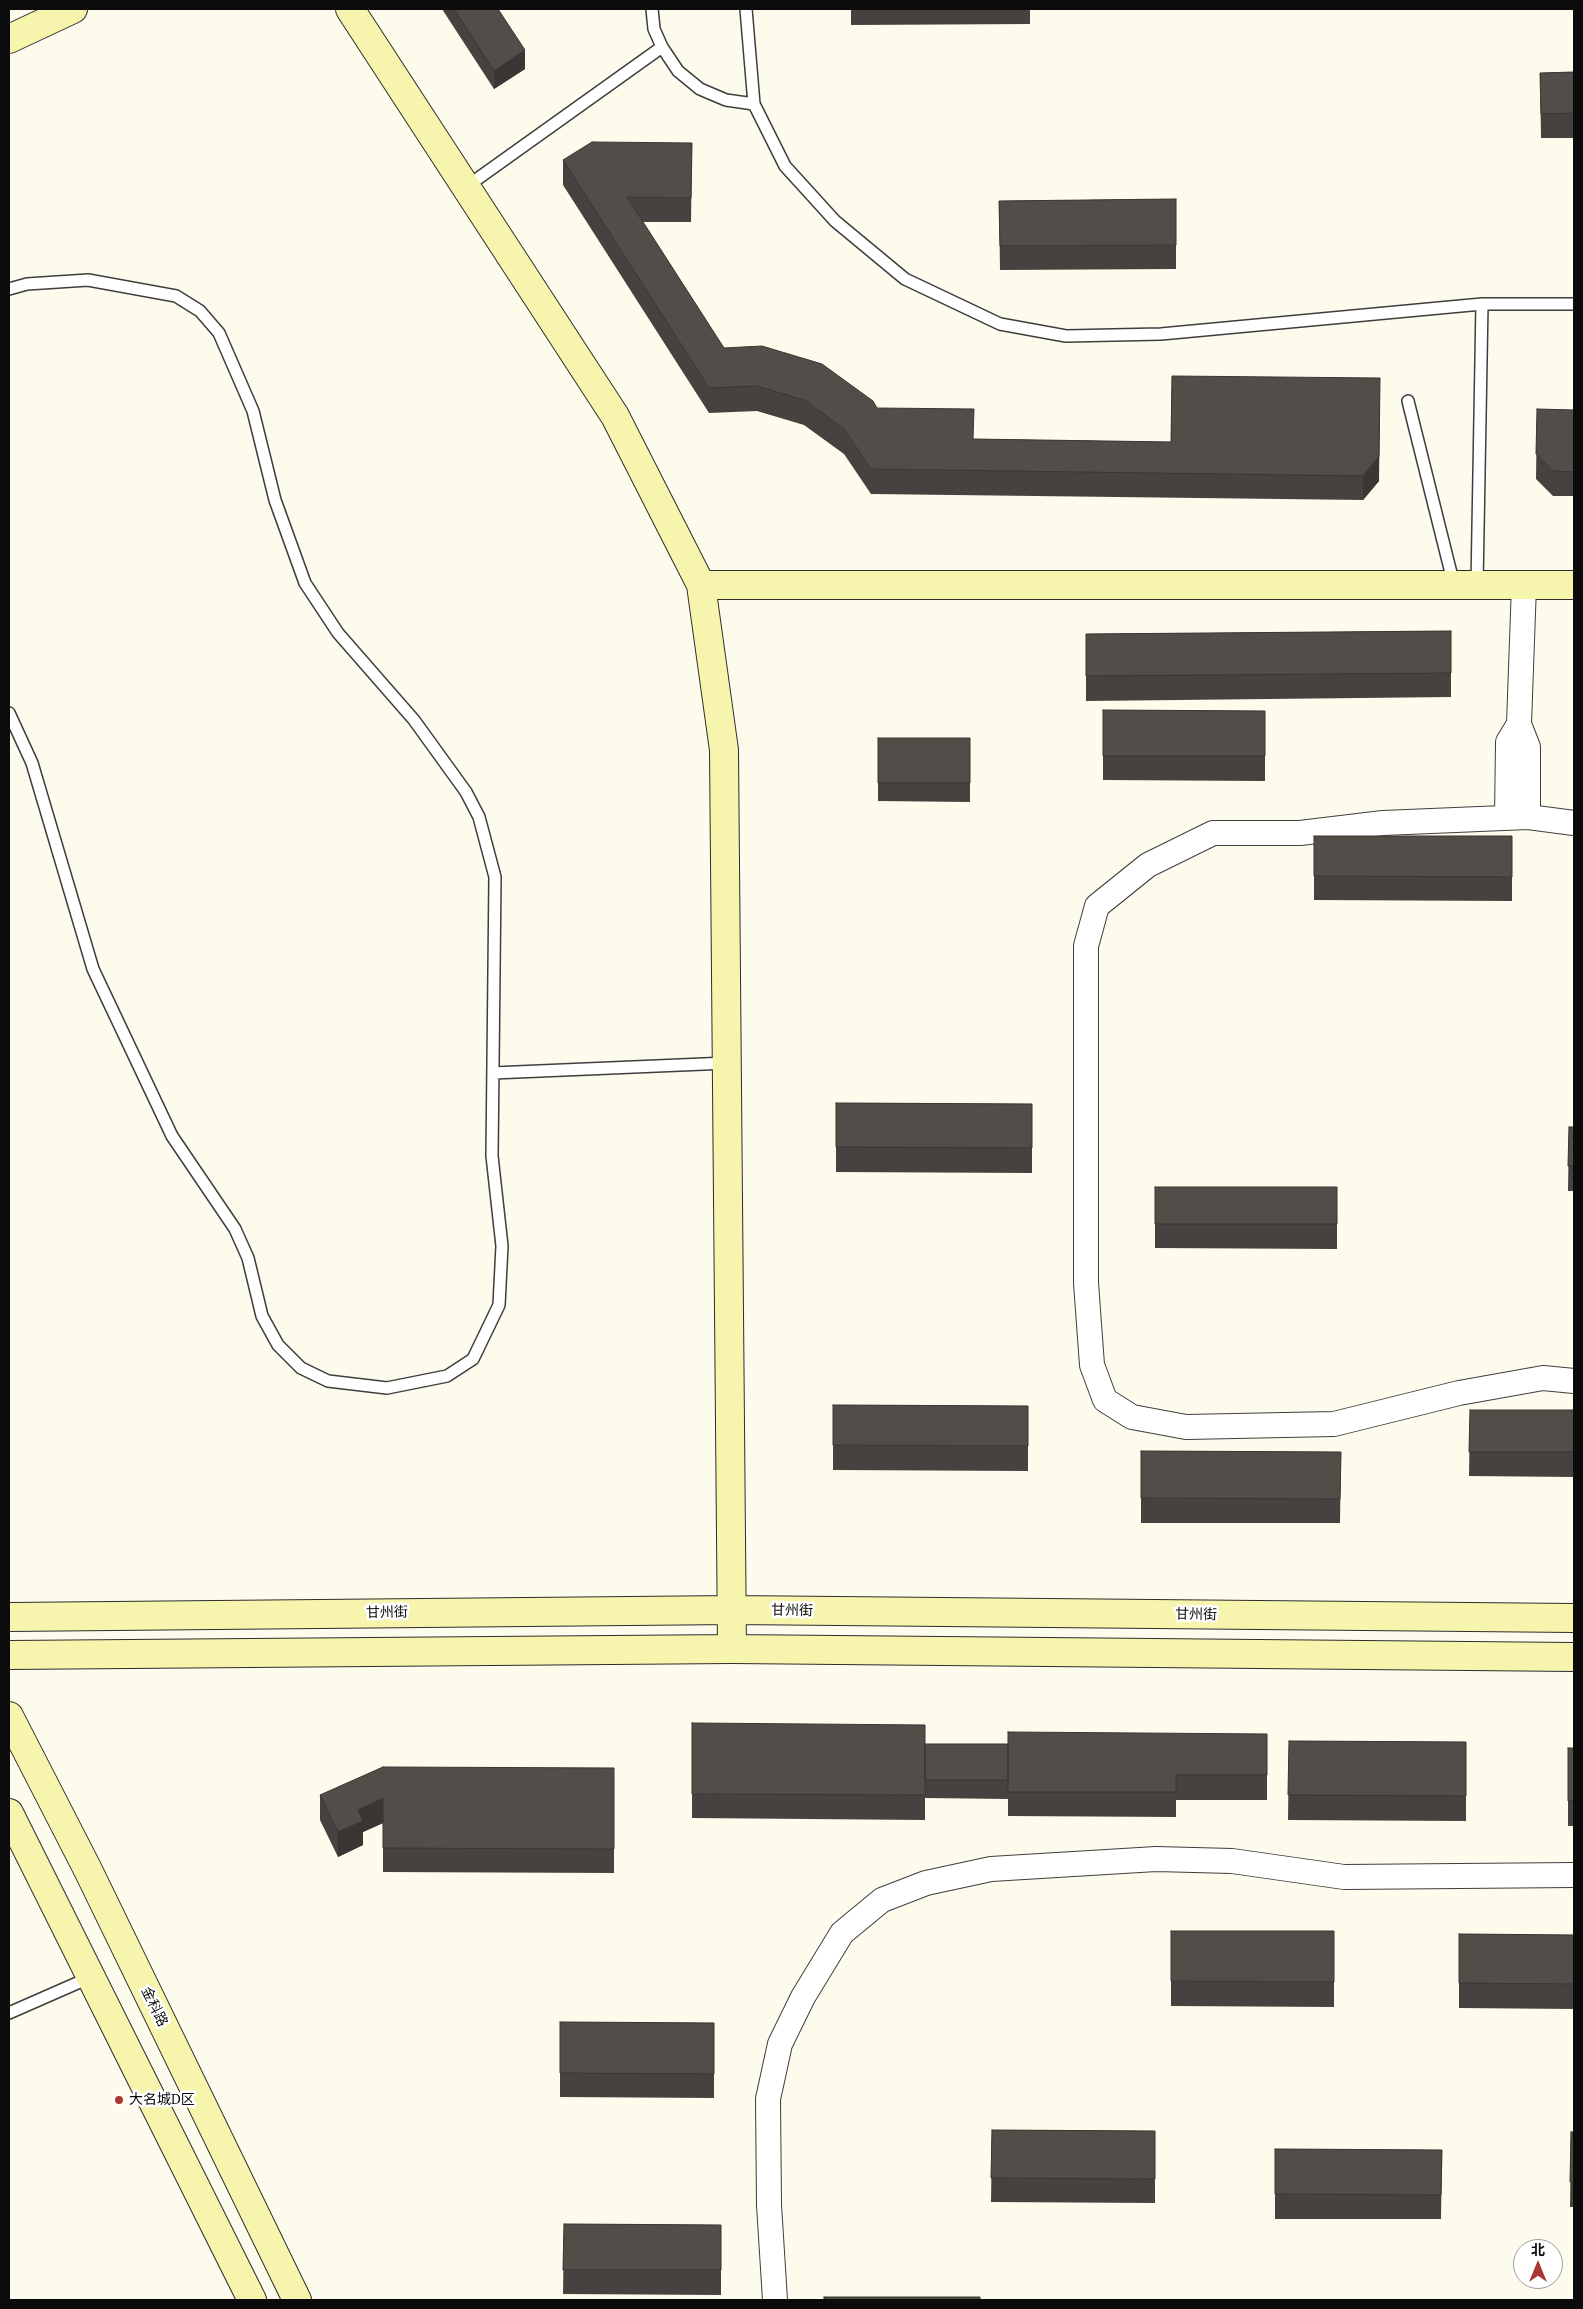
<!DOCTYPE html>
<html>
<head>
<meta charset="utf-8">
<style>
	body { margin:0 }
	#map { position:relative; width:1583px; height:2309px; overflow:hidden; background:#fdfbeb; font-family:"PT Serif","Noto Sans SC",serif }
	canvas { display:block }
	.frame { position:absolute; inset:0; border:10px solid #0b0b0b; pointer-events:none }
	.north { position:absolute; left:1513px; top:2239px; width:50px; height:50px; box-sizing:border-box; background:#fff; border:1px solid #9d9d9d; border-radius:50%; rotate:0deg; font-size:14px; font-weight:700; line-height:20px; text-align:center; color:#0b0b0b }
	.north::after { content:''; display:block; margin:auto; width:18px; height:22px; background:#ab3833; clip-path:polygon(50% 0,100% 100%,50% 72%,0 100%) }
</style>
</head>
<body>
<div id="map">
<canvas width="1583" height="2309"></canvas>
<div class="frame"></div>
<div class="north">北</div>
</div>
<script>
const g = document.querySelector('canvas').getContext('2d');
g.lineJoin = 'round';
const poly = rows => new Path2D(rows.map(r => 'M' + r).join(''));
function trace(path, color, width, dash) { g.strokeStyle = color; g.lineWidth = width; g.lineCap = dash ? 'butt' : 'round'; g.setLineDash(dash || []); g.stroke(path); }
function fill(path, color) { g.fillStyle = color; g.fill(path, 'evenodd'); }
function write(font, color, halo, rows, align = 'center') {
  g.font = font + ' "PT Serif","Noto Sans SC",serif'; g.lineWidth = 5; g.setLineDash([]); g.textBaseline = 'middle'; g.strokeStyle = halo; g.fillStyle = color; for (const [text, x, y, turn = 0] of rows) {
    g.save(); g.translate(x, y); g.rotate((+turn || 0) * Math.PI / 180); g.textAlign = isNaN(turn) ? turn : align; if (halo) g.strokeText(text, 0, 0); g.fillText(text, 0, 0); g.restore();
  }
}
const lane = poly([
	[652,9,654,29,662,47,678,71,700,89,726,100,754,104],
	[746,9,754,104,785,166,835,221,905,279,1000,324,1066,336,1161,334,1482,304,1574,304],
	[466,187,662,47],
	[9,289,27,284,88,280,176,296,200,311,219,333,253,411,275,500,305,583,338,633,414,720,466,792,479,817,495,877,492,1156,502,1246,499,1305,473,1359,447,1376,387,1388,328,1381,301,1368,278,1345,262,1316,248,1258,235,1229,172,1136,93,969,32,763,9,713],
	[1408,401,1454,585],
	[1477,585,1482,304],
	[493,1073,727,1063],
	[9,2013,91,1977]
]);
const street = poly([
	[1524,585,1519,724,1528,747,1528,817],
	[1507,818,1508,742,1519,724],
	[1574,823,1528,817,1383,823,1300,833,1213,833,1148,865,1097,906,1086,946,1086,1283,1092,1365,1105,1400,1132,1417,1186,1427,1334,1424,1459,1393,1543,1378,1574,1381],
	[775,2300,769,2205,768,2099,780,2044,803,1997,842,1933,882,1900,926,1883,991,1869,1156,1859,1232,1861,1344,1877,1574,1875]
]);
const secondary = poly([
	[350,9,615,416,701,585,724,750,732,1649],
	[9,39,73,9],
	[701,585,1574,585],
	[9,1617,733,1610,1574,1618],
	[9,1655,732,1649,1574,1657],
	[9,1716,88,1870,297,2300],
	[9,1813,252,2300]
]);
trace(lane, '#3e3e3e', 14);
trace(street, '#3e3e3e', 26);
trace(secondary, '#2d2d2d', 30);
trace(lane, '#fff', 11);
trace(street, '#fff', 24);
trace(secondary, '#f6f4ad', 28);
fill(poly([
	[442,9,498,9,525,69,494,89],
	[851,9,1030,9,1030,24,851,25],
	[1574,72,1574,138,1541,138,1540,73],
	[692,143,691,222,643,222,724,348,877,408,974,439,1171,442,1172,376,1379,481,1363,500,871,494,844,454,804,425,757,411,709,413,563,185,563,160],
	[1176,199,1176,269,1000,270,999,201],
	[1537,409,1574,410,1574,496,1553,496,1536,479],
	[1451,631,1451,697,1086,701,1086,634],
	[1103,710,1265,711,1265,781,1103,780],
	[878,738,970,738,970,802,878,801],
	[1314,836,1512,836,1512,901,1314,900],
	[836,1103,1032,1104,1032,1173,836,1172],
	[1569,1127,1574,1127,1574,1191,1568,1191],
	[1155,1187,1337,1187,1337,1249,1155,1248],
	[833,1405,1028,1406,1028,1471,833,1470],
	[1470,1410,1574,1410,1574,1477,1469,1476],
	[1141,1451,1341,1452,1340,1523,1141,1523],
	[692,1723,925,1744,1008,1744,1267,1734,1267,1800,1176,1800,1176,1817,1008,1816,1008,1797,1008,1799,925,1798,925,1784,925,1820,692,1818],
	[1289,1741,1466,1742,1466,1821,1288,1820],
	[1568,1748,1574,1748,1574,1826,1568,1826],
	[614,1768,614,1873,383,1872,383,1823,363,1832,363,1845,338,1857,320,1820,320,1795],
	[1171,1931,1334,1931,1334,2007,1171,2006],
	[1459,1934,1574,1935,1574,2009,1459,2008],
	[560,2022,714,2023,714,2098,560,2097],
	[992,2130,1155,2131,1155,2203,991,2202],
	[1571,2132,1574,2132,1574,2207,1570,2207],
	[1275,2149,1442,2150,1441,2219,1275,2219],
	[564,2224,721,2225,721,2295,563,2294]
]), '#47423f');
fill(poly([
	[525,50,525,69,494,89,494,71],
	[1380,403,1379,481,1363,500,1363,476],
	[383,1798,383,1823,363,1832,363,1845,338,1857,338,1832,358,1810]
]), '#393633');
const building = poly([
	[454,9,498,9,525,50,494,71,454,9],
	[1574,72,1574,113,1541,114,1540,73,1574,72],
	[592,142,692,143,691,198,627,197,724,348,762,346,822,364,873,401,877,408,974,409,973,439,1171,442,1172,376,1380,378,1379,456,1363,476,871,469,844,429,804,400,757,386,709,388,563,160,592,142],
	[1176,199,1176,245,1000,246,999,201,1176,199],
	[1537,409,1574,410,1574,472,1553,471,1536,454,1537,409],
	[1451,631,1451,673,1086,676,1086,634,1451,631],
	[1103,710,1265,711,1265,756,1103,756,1103,710],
	[878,738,970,738,970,783,878,783,878,738],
	[1314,836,1512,836,1512,877,1314,876,1314,836],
	[836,1103,1032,1104,1032,1148,836,1147,836,1103],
	[1569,1127,1574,1127,1574,1166,1568,1166,1569,1127],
	[1155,1187,1337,1187,1337,1224,1155,1224,1155,1187],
	[833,1405,1028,1406,1028,1446,833,1445,833,1405],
	[1470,1410,1574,1410,1574,1452,1469,1452,1470,1410],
	[1141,1451,1341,1452,1340,1499,1141,1498,1141,1451],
	[692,1723,925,1725,925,1795,692,1794,692,1723],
	[1008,1732,1267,1734,1267,1775,1176,1775,1176,1792,1008,1792,1008,1732],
	[1289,1741,1466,1742,1466,1796,1288,1795,1289,1741],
	[925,1744,1008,1744,1008,1780,925,1780,925,1744],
	[1568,1748,1574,1748,1574,1801,1568,1801,1568,1748],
	[383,1767,614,1768,614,1849,383,1848,383,1798,358,1810,363,1821,338,1832,320,1795,383,1767],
	[1171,1931,1334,1931,1334,1982,1171,1981,1171,1931],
	[1459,1934,1574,1935,1574,1984,1459,1983,1459,1934],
	[560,2022,714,2023,714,2074,560,2073,560,2022],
	[992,2130,1155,2131,1155,2179,991,2178,992,2130],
	[1571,2132,1574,2132,1574,2182,1570,2182,1571,2132],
	[1275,2149,1442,2150,1441,2195,1275,2194,1275,2149],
	[564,2224,721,2225,721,2270,563,2270,564,2224],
	[824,2297,980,2297,980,2300,824,2300,824,2297]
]);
fill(building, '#524d49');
trace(building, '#393633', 1);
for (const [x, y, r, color] of [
	[119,2100,5,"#ab3833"]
]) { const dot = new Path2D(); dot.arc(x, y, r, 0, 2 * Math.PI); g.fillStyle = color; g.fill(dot); trace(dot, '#fff', 2); }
write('14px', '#0b0b0b', '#fff', [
	["甘州街",792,1611,1],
	["甘州街",387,1613,-1],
	["甘州街",1196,1615,1],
	["金科路",154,2007,64]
]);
write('14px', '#0b0b0b', '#fff', [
	["大名城D区",129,2100]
], 'left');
</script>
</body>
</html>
